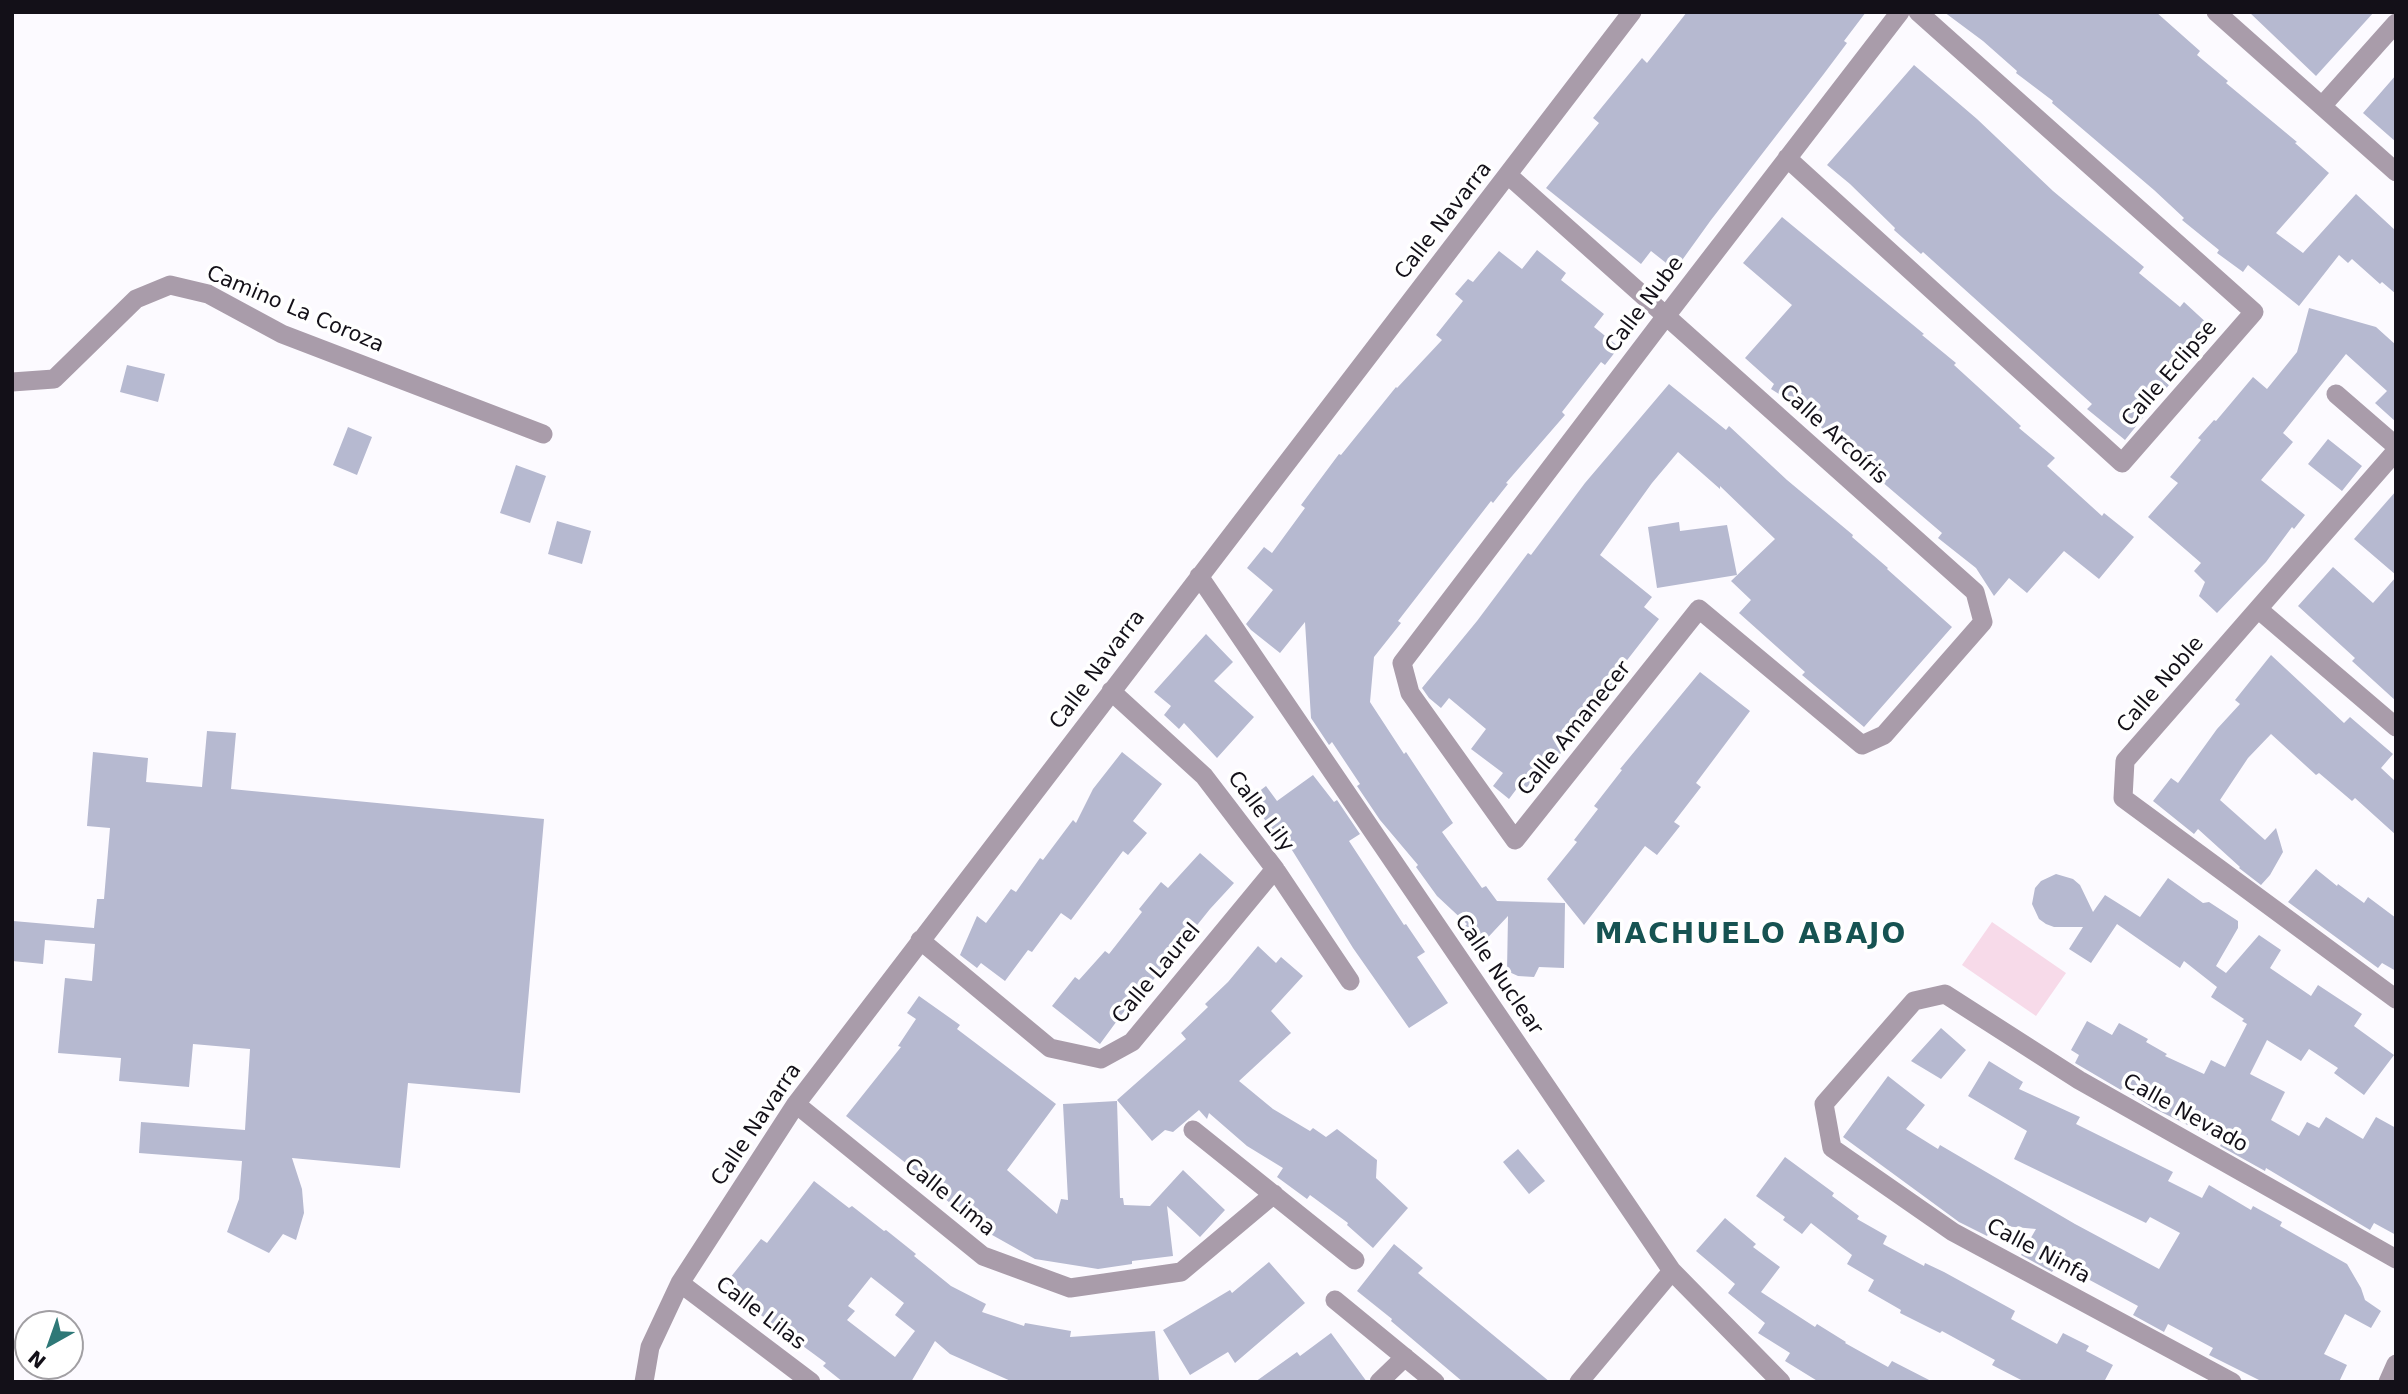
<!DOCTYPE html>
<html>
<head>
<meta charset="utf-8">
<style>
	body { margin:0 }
	#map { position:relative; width:2408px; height:1394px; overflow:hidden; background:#fcfaff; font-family:"DejaVu Sans",sans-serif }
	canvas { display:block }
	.frame { position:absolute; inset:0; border:14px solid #131018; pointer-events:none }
	.north { position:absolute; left:14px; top:1310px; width:70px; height:70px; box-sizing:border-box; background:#fff; border:2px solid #a19fa3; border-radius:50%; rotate:220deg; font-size:19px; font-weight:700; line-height:28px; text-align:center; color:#131018 }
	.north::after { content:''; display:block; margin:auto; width:24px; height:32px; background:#2e7877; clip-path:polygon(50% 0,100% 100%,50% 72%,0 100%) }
</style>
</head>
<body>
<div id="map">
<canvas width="2408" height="1394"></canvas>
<div class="frame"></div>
<div class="north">N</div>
</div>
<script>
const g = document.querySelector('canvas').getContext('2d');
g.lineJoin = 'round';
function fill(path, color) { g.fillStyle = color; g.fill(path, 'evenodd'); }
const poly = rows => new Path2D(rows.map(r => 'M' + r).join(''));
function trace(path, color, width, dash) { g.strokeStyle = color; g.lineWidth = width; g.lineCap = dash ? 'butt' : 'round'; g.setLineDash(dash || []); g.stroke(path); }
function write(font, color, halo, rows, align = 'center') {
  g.font = font + ' "DejaVu Sans",sans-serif'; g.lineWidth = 7; g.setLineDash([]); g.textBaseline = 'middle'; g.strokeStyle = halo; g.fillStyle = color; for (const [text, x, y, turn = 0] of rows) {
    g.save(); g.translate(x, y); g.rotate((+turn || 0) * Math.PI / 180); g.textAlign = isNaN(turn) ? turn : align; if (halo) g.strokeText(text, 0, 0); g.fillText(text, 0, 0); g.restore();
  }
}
fill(poly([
	[1992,922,2066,973,2036,1016,1962,965]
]), '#f7dae9');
fill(poly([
	[1687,12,1866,12,1844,41,1847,43,1823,75,1711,220,1675,270,1651,251,1641,264,1546,188,1599,123,1593,118,1615,91,1642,58,1647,63],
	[1944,12,2156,12,2200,51,2197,55,2228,81,2226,83,2297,142,2295,143,2329,173,2276,233,2303,253,2356,194,2396,231,2396,294,2382,282,2380,284,2352,259,2348,263,2339,255,2299,306,2248,265,2243,272,2217,253,2219,250,2182,220,2184,218,2154,190,2052,103,2053,101,2016,73,2017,71,1983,41],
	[2249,12,2374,12,2316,76],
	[1914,65,1977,119,2053,191,2144,267,2139,273,2180,307,2184,302,2210,326,2162,379,2169,385,2125,440,2087,409,2092,404,1923,252,1921,254,1894,230,1895,228,1850,184,1827,165],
	[2396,75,2396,142,2363,113],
	[1782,217,1924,334,1922,335,1956,363,1954,365,2021,426,2019,428,2055,458,2047,466,2102,516,2104,513,2134,537,2099,579,2064,551,2027,593,2009,578,1994,596,1976,568,1938,538,1942,533,1874,475,1877,472,1834,437,1832,439,1806,411,1771,389,1774,384,1745,358,1792,305,1743,263],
	[1537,250,1566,273,1561,280,1604,314,1594,327,1619,347,1605,365,1601,362,1562,412,1565,415,1506,483,1508,484,1493,503,1491,501,1398,621,1401,623,1374,657,1370,702,1404,754,1406,752,1453,823,1442,832,1482,888,1486,886,1497,901,1565,903,1564,968,1539,967,1534,977,1518,976,1507,971,1508,916,1479,947,1461,931,1467,924,1437,896,1416,867,1418,865,1380,820,1357,786,1360,784,1332,742,1329,745,1311,718,1305,622,1280,653,1251,630,1246,624,1273,590,1247,568,1264,547,1272,553,1305,508,1301,505,1339,454,1341,455,1396,387,1397,388,1442,340,1436,335,1463,301,1455,294,1468,279,1473,282,1499,251,1522,269],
	[2309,308,2376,327,2396,345,2396,422,2375,403,2387,391,2346,354,2283,433,2293,442,2261,480,2305,515,2294,529,2292,527,2266,562,2217,613,2199,596,2205,582,2194,571,2201,563,2148,517,2178,483,2170,477,2201,440,2198,438,2214,420,2216,421,2253,377,2267,389,2297,352],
	[127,365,165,374,158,402,120,392],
	[1669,384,1726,430,1729,426,1787,480,1853,535,1852,537,1888,568,1887,569,1952,627,1864,727,1802,675,1805,672,1739,613,1751,600,1731,581,1775,539,1720,486,1720,489,1678,452,1652,483,1600,555,1652,597,1644,607,1659,619,1621,668,1626,676,1614,690,1612,688,1557,758,1552,755,1524,791,1518,787,1509,799,1493,786,1503,773,1471,749,1486,729,1449,698,1441,708,1429,698,1422,688,1477,621,1528,553,1531,555,1585,483],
	[348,427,372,437,357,475,333,465],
	[2328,439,2362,466,2342,491,2308,464],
	[516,465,546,476,530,523,500,513],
	[2396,491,2396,575,2354,539],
	[557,521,591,531,582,564,548,554],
	[1679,522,1680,531,1727,525,1737,575,1657,588,1648,527],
	[2333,567,2373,603,2396,577,2396,701,2352,661,2355,658,2298,606],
	[1206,634,1233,662,1214,681,1254,717,1217,758,1184,723,1179,729,1164,715,1171,706,1154,692],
	[2271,655,2344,723,2350,717,2393,754,2381,768,2396,782,2396,835,2355,798,2352,801,2319,773,2316,775,2271,734,2248,758,2220,800,2265,840,2276,828,2283,852,2270,875,2261,885,2239,868,2240,867,2198,829,2194,834,2153,801,2171,778,2178,783,2217,729,2240,704,2235,700],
	[1700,672,1750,711,1696,783,1701,787,1674,822,1680,826,1657,855,1645,846,1584,925,1547,879,1577,842,1574,840,1598,809,1594,806,1622,770,1620,769],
	[207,731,236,733,231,789,544,819,520,1093,408,1083,400,1168,292,1158,302,1189,304,1213,296,1240,283,1234,269,1253,227,1232,239,1199,242,1161,139,1153,141,1122,245,1130,250,1049,193,1044,189,1087,119,1081,121,1058,58,1053,65,978,92,981,95,944,45,940,43,964,12,961,13,921,94,928,97,899,104,899,110,828,87,826,93,752,148,758,146,782,202,787],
	[1122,752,1162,784,1133,821,1147,833,1128,855,1123,851,1071,920,1061,913,1032,952,1028,950,1005,981,981,963,977,968,960,955,977,916,986,923,1011,889,1016,892,1040,858,1043,860,1073,820,1076,823,1093,789],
	[1313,775,1334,802,1337,800,1360,834,1349,841,1404,925,1406,924,1425,952,1417,957,1448,1003,1409,1028,1353,948,1282,834,1278,837,1249,799,1266,786,1277,801],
	[1200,853,1234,883,1210,909,1154,979,1122,1014,1100,1044,1052,1006,1075,977,1079,980,1105,951,1109,954,1142,912,1139,909,1161,882,1168,888],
	[2316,869,2337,886,2338,884,2364,903,2368,897,2396,918,2396,971,2382,963,2378,968,2288,902],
	[2056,874,2073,879,2080,885,2093,912,2105,895,2140,917,2168,878,2203,903,2209,902,2238,921,2238,928,2216,966,2226,973,2259,935,2281,950,2270,968,2311,996,2318,985,2362,1014,2354,1026,2394,1055,2364,1095,2334,1073,2338,1068,2309,1049,2301,1061,2267,1040,2250,1074,2285,1092,2271,1120,2299,1136,2307,1122,2319,1128,2326,1117,2363,1139,2376,1117,2396,1128,2396,1235,2374,1223,2370,1230,2266,1168,2265,1171,2220,1146,2222,1142,2153,1108,2122,1088,2121,1090,2075,1063,2079,1055,2071,1050,2087,1021,2112,1035,2119,1023,2148,1039,2146,1042,2167,1054,2165,1056,2204,1074,2211,1060,2225,1067,2247,1024,2242,1021,2244,1019,2211,997,2217,987,2184,961,2180,968,2117,924,2091,963,2069,949,2083,927,2054,927,2046,924,2039,919,2032,904,2035,888,2041,881],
	[1258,946,1276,963,1281,957,1303,976,1271,1011,1291,1033,1239,1081,1273,1109,1310,1131,1313,1128,1326,1137,1337,1129,1377,1160,1376,1178,1408,1208,1373,1248,1347,1225,1348,1223,1310,1195,1307,1199,1277,1177,1283,1168,1247,1146,1209,1113,1207,1119,1199,1110,1173,1132,1165,1130,1152,1141,1117,1100,1186,1039,1181,1033,1208,1007,1205,1004,1228,982],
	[919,996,960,1025,957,1029,1056,1104,1007,1170,1057,1214,1061,1199,1068,1200,1063,1104,1117,1101,1120,1198,1123,1198,1124,1205,1150,1206,1183,1170,1225,1210,1200,1237,1167,1206,1173,1256,1132,1261,1132,1264,1098,1269,1035,1259,985,1231,924,1182,926,1179,846,1116,901,1047,898,1046,916,1019,907,1013],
	[1941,1028,1966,1050,1941,1079,1911,1061],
	[1989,1061,2023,1082,2019,1089,2080,1117,2076,1124,2173,1172,2168,1181,2202,1198,2209,1185,2251,1210,2253,1206,2282,1222,2280,1226,2347,1264,2361,1288,2365,1300,2381,1311,2371,1328,2345,1314,2324,1354,2347,1365,2339,1382,2263,1382,2209,1355,2213,1348,2168,1324,2164,1332,2133,1315,2138,1306,2058,1263,2052,1272,2021,1255,2036,1229,1993,1225,1987,1236,1959,1222,1843,1137,1888,1076,1925,1105,1906,1129,1938,1149,1940,1145,2075,1224,2159,1269,2180,1233,2150,1217,2146,1223,2014,1159,2027,1131,1968,1096],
	[1518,1149,1545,1181,1529,1194,1503,1162],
	[1785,1157,1834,1193,1832,1196,1859,1216,1857,1219,1887,1236,1883,1244,1924,1266,1925,1263,1944,1272,2015,1311,2011,1319,2057,1344,2063,1333,2089,1346,2086,1351,2113,1365,2104,1382,2025,1382,1992,1365,1995,1360,1942,1331,1940,1333,1900,1313,1901,1310,1868,1291,1874,1280,1847,1264,1852,1255,1811,1223,1802,1234,1783,1220,1785,1217,1756,1196],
	[814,1181,849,1208,852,1206,884,1231,886,1230,916,1254,914,1256,951,1286,986,1304,982,1312,1024,1326,1025,1323,1071,1331,1070,1337,1155,1331,1159,1380,1013,1382,950,1354,935,1341,911,1382,843,1382,823,1366,826,1363,758,1313,760,1310,726,1283,761,1239,767,1243],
	[871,1277,904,1303,895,1315,915,1331,895,1357,847,1320,855,1311,848,1306],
	[1725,1218,1756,1244,1753,1247,1780,1267,1761,1292,1815,1327,1817,1324,1846,1342,1845,1343,1888,1367,1892,1361,1933,1382,1819,1382,1785,1361,1790,1353,1758,1333,1765,1323,1728,1293,1735,1284,1696,1251],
	[1394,1244,1423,1268,1418,1273,1550,1382,1463,1382,1391,1321,1392,1319,1357,1291],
	[1269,1262,1305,1303,1235,1363,1228,1352,1190,1375,1163,1330,1230,1290,1232,1293],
	[1331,1333,1367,1382,1255,1382,1297,1352,1300,1356]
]), '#b6b9d0');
trace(poly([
	[2216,12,2396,172],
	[2322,106,2396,23],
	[1787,158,2122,463,2254,312,1918,12],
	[1508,175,1666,316,1975,592,1983,622,1884,735,1862,745,1699,609,1515,840,1410,693,1402,663,1666,316,1900,12],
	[12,382,54,379,136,299,170,285,208,294,282,334,543,434],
	[2336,394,2396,446],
	[2396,451,2125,761,2123,798,2396,999],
	[1199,576,1672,1271,1781,1382],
	[2258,609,2396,727],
	[1111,691,1204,776,1275,869,1350,981],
	[920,940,1050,1048,1101,1059,1132,1042,1275,869],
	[796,1104,983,1256,1070,1288,1181,1272,1274,1194],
	[1193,1130,1355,1260],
	[680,1283,811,1382],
	[1335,1300,1435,1382],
	[644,1382,650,1347,680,1283,796,1104,1632,12],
	[1379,1382,1405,1357],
	[1579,1382,1672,1271],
	[2232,1382,1953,1232,1832,1148,1824,1104,1914,1001,1945,994,2079,1080,2396,1259],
	[2388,1382,2396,1364]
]), '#a99caa', 19);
write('21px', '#131018', '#fff', [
	["Calle Navarra",1444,221,-52],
	["Calle Nube",1645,305,-53],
	["Camino La Coroza",295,310,23],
	["Calle Eclipse",2170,374,-49],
	["Calle Arcoíris",1833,435,42],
	["Calle Navarra",1098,670,-53],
	["Calle Noble",2161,685,-49],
	["Calle Amanecer",1575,729,-51],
	["Calle Lily",1260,812,53],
	["Calle Laurel",1157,974,-50],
	["Calle Nuclear",1498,975,56],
	["Calle Nevado",2185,1114,29],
	["Calle Navarra",757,1125,-56],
	["Calle Lima",949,1198,39],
	["Calle Ninfa",2038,1252,28],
	["Calle Lilas",760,1314,37]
]);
g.letterSpacing = '2px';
write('bold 28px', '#165352', '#fff', [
	["MACHUELO ABAJO",1751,936]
]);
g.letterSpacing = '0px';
</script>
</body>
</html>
